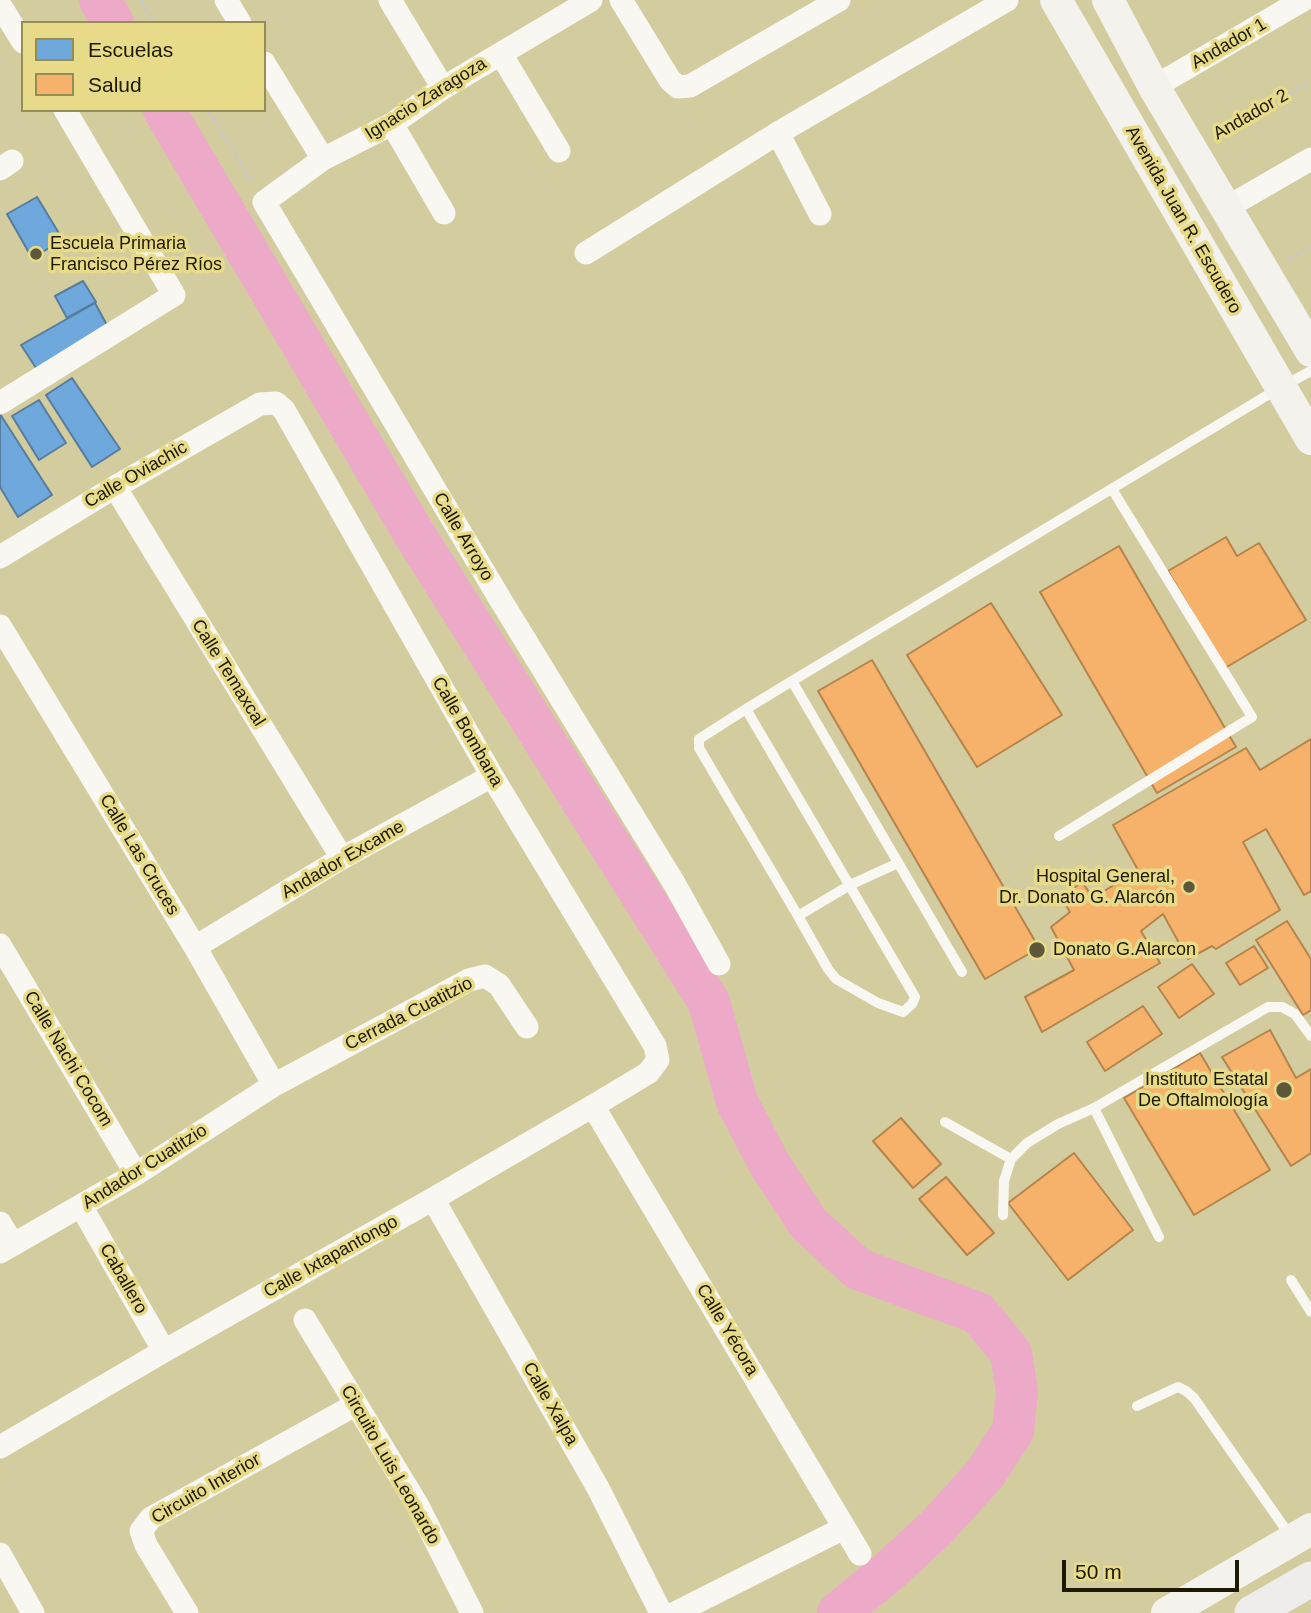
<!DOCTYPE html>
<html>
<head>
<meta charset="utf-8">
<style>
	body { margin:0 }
	#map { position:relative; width:1311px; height:1613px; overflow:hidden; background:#d2cc9f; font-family:Arial,sans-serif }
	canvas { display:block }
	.legend { position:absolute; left:21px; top:21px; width:245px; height:91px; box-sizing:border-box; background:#e7db8a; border:2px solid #968d54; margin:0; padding:9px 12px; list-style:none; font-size:21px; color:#1d1902 }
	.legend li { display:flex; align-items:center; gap:14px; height:35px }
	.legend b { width:35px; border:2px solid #968d54 }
	.scale { position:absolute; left:1062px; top:1560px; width:177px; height:32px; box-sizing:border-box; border:4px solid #1d1902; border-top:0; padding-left:9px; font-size:21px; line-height:24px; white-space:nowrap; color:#1d1902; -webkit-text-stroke:5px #e7db8a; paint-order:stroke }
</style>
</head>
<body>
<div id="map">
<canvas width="1311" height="1613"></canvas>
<ul class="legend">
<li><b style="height:19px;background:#6fa8dc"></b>Escuelas</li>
<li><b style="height:19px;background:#f6b26b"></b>Salud</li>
</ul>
<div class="scale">50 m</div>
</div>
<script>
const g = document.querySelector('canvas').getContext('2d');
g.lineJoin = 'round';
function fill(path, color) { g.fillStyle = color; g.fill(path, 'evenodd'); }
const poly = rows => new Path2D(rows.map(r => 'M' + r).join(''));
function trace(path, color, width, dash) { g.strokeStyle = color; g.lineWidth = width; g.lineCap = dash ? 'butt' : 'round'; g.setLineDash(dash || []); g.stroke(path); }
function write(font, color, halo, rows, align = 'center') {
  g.font = font + ' Arial,sans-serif'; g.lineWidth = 7; g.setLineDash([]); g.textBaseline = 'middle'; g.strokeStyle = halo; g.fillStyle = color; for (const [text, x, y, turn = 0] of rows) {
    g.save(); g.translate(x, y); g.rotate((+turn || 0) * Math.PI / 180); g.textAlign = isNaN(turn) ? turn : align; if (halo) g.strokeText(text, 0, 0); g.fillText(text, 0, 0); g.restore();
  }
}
const schools = poly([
	[37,197,63,240,32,258,7,214,37,197],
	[83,281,96,302,67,318,55,296,83,281],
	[95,303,109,329,38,371,21,345,95,303],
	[72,378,120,449,92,467,46,395,72,378],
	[39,400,66,443,39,460,12,416,39,400],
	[0,414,52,495,18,517,0,487,0,414]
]);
fill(schools, '#6fa8dc');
trace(schools, '#567d9b', 2);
const health = poly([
	[1226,537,1237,556,1259,543,1306,620,1225,668,1168,571,1226,537],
	[1119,546,1236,747,1157,793,1040,592,1119,546],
	[991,603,1062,715,977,767,907,655,991,603],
	[872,660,1039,948,985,979,818,691,872,660],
	[1311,739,1311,891,1304,895,1266,829,1243,842,1280,910,1216,949,1212,946,1188,959,1163,914,1141,931,1160,963,1042,1032,1025,997,1074,970,1051,927,1070,912,1061,897,1082,882,1093,898,1138,870,1113,825,1246,748,1260,770,1311,739],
	[1287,921,1311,959,1311,1010,1303,1015,1256,940,1287,921],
	[1254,946,1268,968,1240,985,1226,963,1254,946],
	[1192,964,1214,994,1179,1018,1158,987,1192,964],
	[1143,1006,1162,1034,1105,1071,1087,1042,1143,1006],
	[1270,1030,1296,1078,1311,1069,1311,1153,1291,1166,1222,1057,1270,1030],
	[1200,1053,1270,1170,1194,1215,1124,1098,1200,1053],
	[901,1118,941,1164,913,1188,873,1141,901,1118],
	[1074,1153,1133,1230,1068,1280,1008,1203,1074,1153],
	[946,1177,994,1233,967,1255,919,1199,946,1177]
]);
fill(health, '#f6b26b');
trace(health, '#b5844c', 2);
trace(poly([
	[100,0,113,23],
	[164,110,413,532,709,1002,737,1102,770,1165,808,1223,858,1269,978,1313,1011,1353,1017,1392,1013,1431,985,1474,936,1528,888,1572,838,1613]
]), '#eda9c8', 42);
trace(poly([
	[140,0,154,23],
	[208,110,253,183],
	[1215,136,1311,81],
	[1288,260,1311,246]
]), '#cbc9bc', 4.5, [5, 3.5]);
trace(poly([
	[792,681,962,972],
	[746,709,915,997,912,1004,903,1012,878,1003,836,979,828,969,798,916,699,748,699,739,746,709,792,681,1281,387,1311,371],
	[1059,836,1252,717,1112,489],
	[798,916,850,885,898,863],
	[1094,1108,1159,1237],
	[945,1122,1011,1159],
	[1003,1215,1004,1181,1011,1159,1027,1143,1058,1124,1094,1108,1268,1007,1282,1007,1295,1014,1311,1036],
	[1291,1280,1311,1312],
	[1137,1406,1178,1387,1186,1391,1194,1398,1291,1537]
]), '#f8f7f1', 10);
trace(poly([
	[226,0,240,23],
	[390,0,443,88],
	[591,0,443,88,392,124,323,159,264,202,500,599,674,883,719,964],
	[621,0,670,80,678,87,690,86,839,0],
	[0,5,23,42],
	[501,54,559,151],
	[264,63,323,159],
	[1154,87,1303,0],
	[392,124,444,213],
	[778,133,820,214],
	[0,169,12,161],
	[1226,208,1311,159],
	[586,253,778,133,1007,0],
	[0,403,174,295,65,110],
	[115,487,342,858],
	[0,557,115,487,260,404,276,403,284,410,492,776,655,1046,658,1060,648,1073,593,1106,433,1199,164,1351,0,1447],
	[0,626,195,947,274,1085],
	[0,945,136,1174],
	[195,947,342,858,492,776],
	[593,1106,860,1554],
	[433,1199,598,1488,661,1613],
	[81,1206,164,1351],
	[0,1223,13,1244],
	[0,1252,136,1174,274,1085,469,980,485,976,499,985,527,1027],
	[305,1320,418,1506,472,1613],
	[0,1554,33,1613],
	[187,1613,146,1545,141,1531,151,1518,355,1405],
	[675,1613,844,1528]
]), '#f8f7f1', 23);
trace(poly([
	[1056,0,1311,439],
	[1108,0,1154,87,1311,351],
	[1167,1613,1311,1529]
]), '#f3f2ed', 32);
trace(poly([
	[1252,1613,1311,1579]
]), '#eeedeb', 35);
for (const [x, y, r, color] of [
	[36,254,7,"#5c5839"],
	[1189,887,7,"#5c5839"],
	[1037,950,9,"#5c5839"],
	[1284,1090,9,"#5c5839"]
]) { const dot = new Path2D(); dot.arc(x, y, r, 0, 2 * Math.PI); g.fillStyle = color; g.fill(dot); trace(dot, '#e7db8a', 2.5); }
write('18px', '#1d1902', '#e7db8a', [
	["Andador 1",1229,44,-30],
	["Ignacio Zaragoza",426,99,-32],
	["Andador 2",1251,115,-30],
	["Avenida Juan R. Escudero",1183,220,60],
	["Calle Oviachic",136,475,-30],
	["Calle Arroyo",463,537,59],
	["Calle Temaxcal",228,673,58],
	["Calle Bombana",467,732,60],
	["Calle Las Cruces",139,855,59],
	["Andador Excame",343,860,-30],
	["Cerrada Cuatitzio",409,1014,-27],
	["Calle Nachi Cocom",68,1059,59],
	["Andador Cuatitzio",145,1167,-32],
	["Calle Ixtapantongo",331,1257,-29],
	["Caballero",123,1279,60],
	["Calle Yécora",727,1330,59],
	["Calle Xalpa",550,1404,60],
	["Circuito Luis Leonardo",390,1465,60],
	["Circuito Interior",206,1489,-30]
]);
write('18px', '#1d1902', '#e7db8a', [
	["Escuela Primaria",50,244],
	["Francisco Pérez Ríos",50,265],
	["Hospital General,",1175,877,"right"],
	["Dr. Donato G. Alarcón",1175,898,"right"],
	["Donato G.Alarcon",1053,950],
	["Instituto Estatal",1268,1080,"right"],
	["De Oftalmología",1268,1101,"right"]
], 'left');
</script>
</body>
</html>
